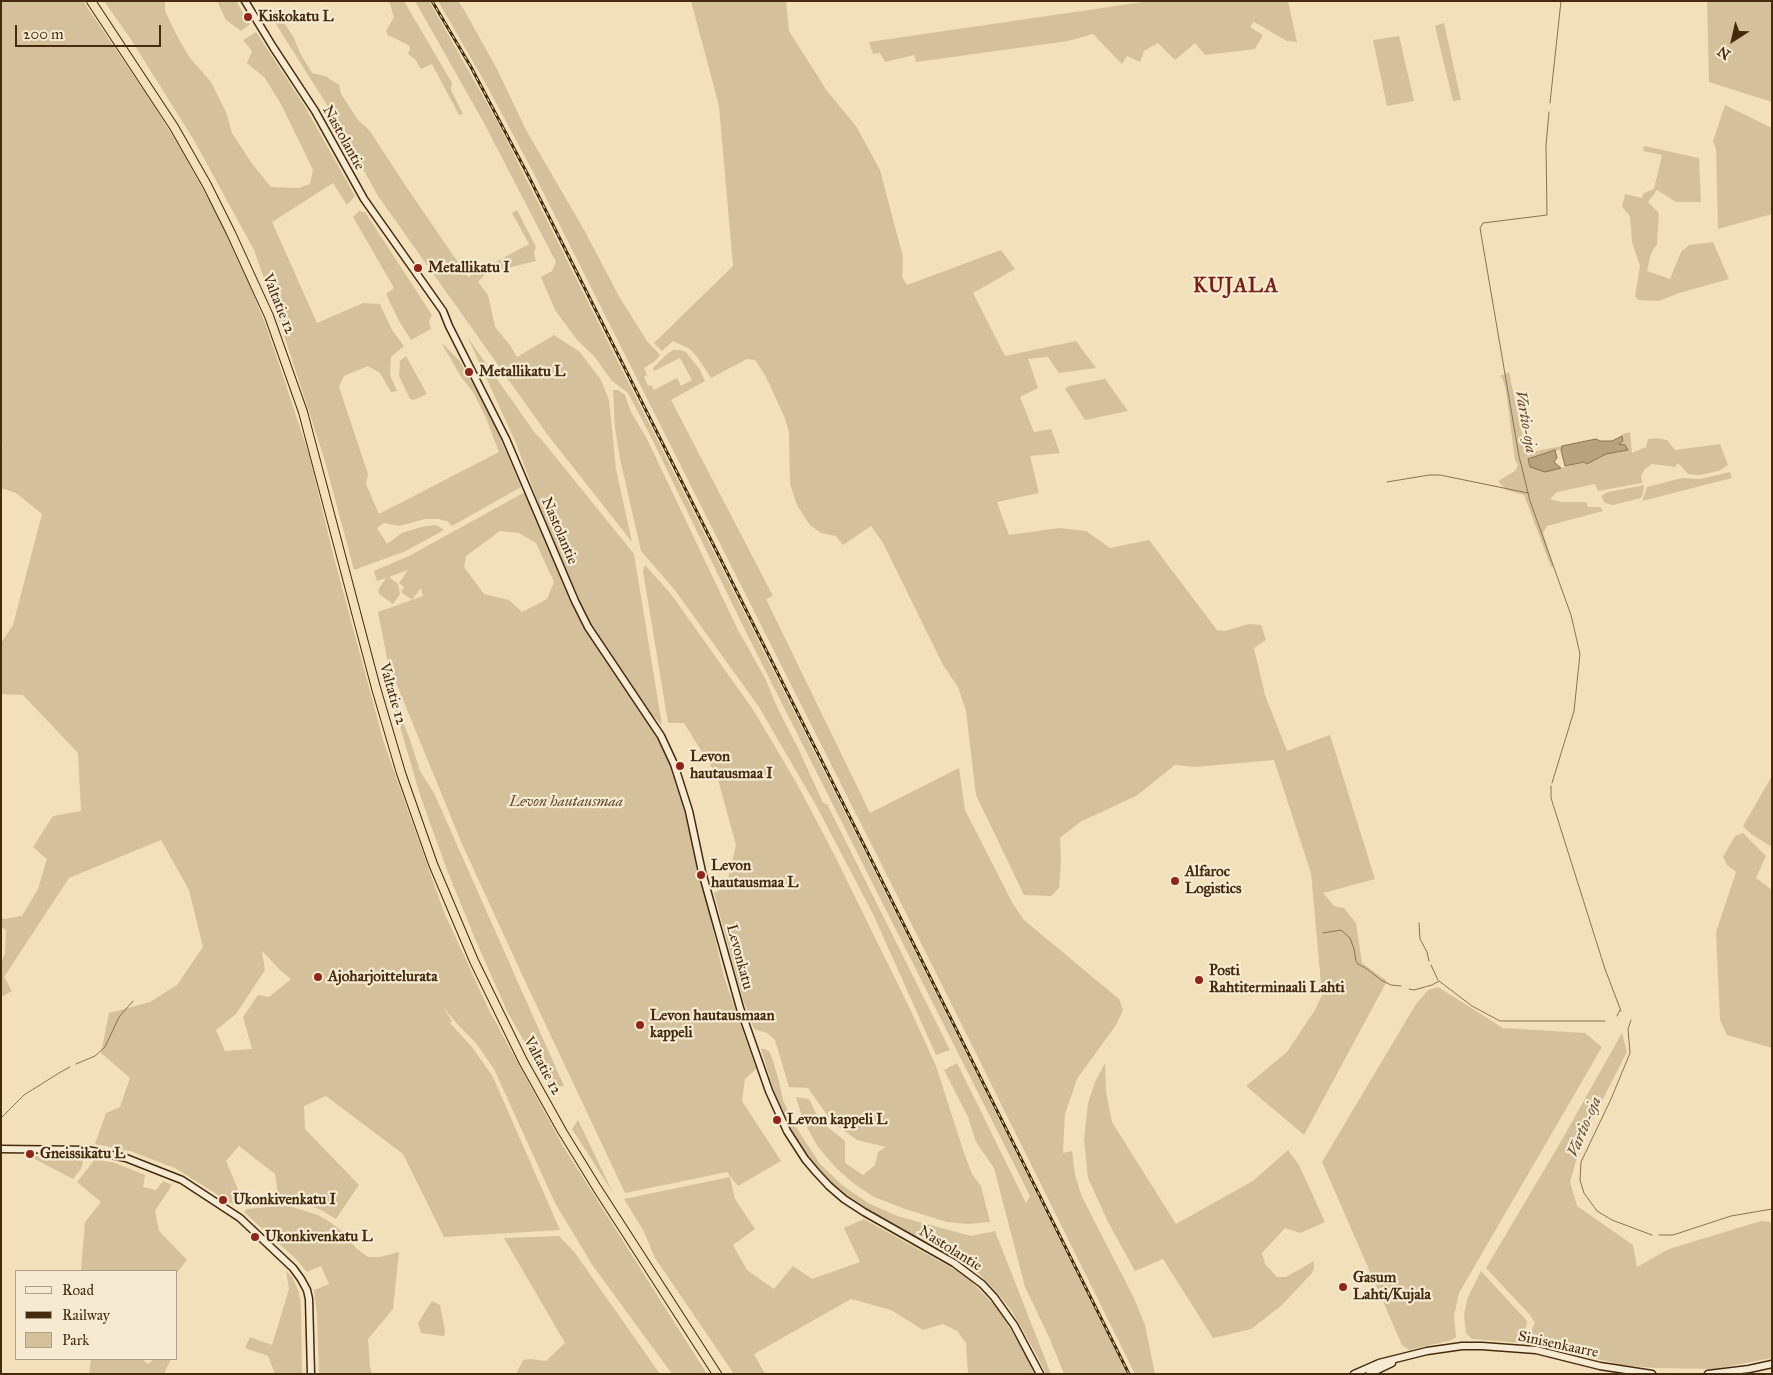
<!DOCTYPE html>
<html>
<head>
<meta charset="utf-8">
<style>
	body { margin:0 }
	#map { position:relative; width:1773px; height:1375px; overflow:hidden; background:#f1e0b9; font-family:"IM FELL Great Primer",serif }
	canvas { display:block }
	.frame { position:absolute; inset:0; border:2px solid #452a0e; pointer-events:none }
	.legend { position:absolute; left:15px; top:1270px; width:162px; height:90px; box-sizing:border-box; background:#f6ebd2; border:1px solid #af9e84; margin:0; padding:6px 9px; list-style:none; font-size:15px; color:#452a0e }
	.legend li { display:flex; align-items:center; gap:10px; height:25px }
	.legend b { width:25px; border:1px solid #af9e84 }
	.north { position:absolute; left:1708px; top:15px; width:50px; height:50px; -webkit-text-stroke:4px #f6ebd2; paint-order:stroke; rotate:215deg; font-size:14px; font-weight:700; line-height:20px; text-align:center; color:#452a0e }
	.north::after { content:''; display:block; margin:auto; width:18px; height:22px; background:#452a0e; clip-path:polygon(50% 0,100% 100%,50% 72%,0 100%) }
	.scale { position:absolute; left:15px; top:25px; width:146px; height:22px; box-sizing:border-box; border:2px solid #452a0e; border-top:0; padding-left:6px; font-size:15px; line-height:18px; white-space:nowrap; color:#452a0e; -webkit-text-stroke:4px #f6ebd2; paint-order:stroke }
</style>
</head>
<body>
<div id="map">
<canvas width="1773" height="1375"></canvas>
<div class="frame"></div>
<ul class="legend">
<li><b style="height:6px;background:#f6ebd2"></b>Road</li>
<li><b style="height:6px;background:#452a0e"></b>Railway</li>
<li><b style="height:14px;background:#d4c19c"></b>Park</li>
</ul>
<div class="north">N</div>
<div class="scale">200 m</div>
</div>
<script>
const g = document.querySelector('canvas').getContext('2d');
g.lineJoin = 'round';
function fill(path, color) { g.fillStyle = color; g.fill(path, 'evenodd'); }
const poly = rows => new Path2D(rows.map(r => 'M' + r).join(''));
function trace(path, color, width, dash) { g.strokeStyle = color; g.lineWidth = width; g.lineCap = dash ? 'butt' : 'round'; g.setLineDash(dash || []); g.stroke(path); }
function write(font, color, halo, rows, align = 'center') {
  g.font = font + ' "IM FELL Great Primer",serif'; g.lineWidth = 4.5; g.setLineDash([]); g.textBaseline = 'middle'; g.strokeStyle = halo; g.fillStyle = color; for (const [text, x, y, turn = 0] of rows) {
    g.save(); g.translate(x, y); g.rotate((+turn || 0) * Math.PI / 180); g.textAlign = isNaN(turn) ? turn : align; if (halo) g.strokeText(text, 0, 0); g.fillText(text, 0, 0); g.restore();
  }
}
fill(poly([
	[1,1,83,1,152,103,180,148,212,206,240,261,265,323,285,382,309,455,333,554,384,743,444,912,489,1010,563,1146,707,1374,672,1374,593,1266,555,1203,494,1069,476,1043,459,1026,443,1007,452,1021,450,1023,472,1047,493,1077,560,1230,444,1237,403,1154,326,1096,304,1106,305,1129,359,1185,336,1219,321,1210,301,1202,288,1200,279,1201,275,1174,239,1146,226,1161,244,1204,234,1205,175,1168,130,1151,95,1144,106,1113,120,1107,130,1078,101,1053,109,1013,150,1002,177,985,203,947,189,890,161,840,69,878,4,977,12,991,1,997,1,962,5,954,6,930,1,927,1,917,4,919,22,916,38,889,47,859,33,847,53,816,81,811,78,753,23,695,1,694,1,643,13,625,42,514,16,493,1,488,1,448,3,446,1,444],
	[262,951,282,972,291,979,269,997,258,995,243,1017,252,1049,225,1051,216,1030,236,1014,265,970],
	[104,1,165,1,165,11,177,36,190,58,211,82,226,112,232,133,253,165,271,187,299,188,310,184,313,170,282,106,265,78,247,63,252,51,243,40,256,32,304,105,355,196,347,205,333,183,272,222,317,323,363,303,380,304,392,330,404,346,391,357,390,375,397,391,391,392,380,373,368,366,344,376,339,387,368,474,366,484,379,514,499,452,486,418,473,392,461,377,441,342,459,360,476,389,494,424,521,487,452,526,447,521,437,519,425,519,399,526,384,523,377,528,387,544,402,533,421,527,436,525,444,530,406,551,354,570,324,458,282,329,254,250,195,142,130,38],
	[217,1,236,1,250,24,241,31,226,20],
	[389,1,404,1,452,83,451,90,463,114,459,115,432,64,421,69,415,59,408,54,410,49,410,46,388,35,386,31,394,17],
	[415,1,429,1,497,121,1127,1374,1064,1374,1049,1337,1025,1287,994,1168,976,1142,968,1117,944,1070,957,1063,1026,1203,1030,1196,745,630,649,433,628,393,612,381,594,356,577,340,555,310,541,277,552,271,556,262,484,123],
	[438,1,458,1,463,8,497,69,526,130,583,228,620,298,647,341,660,355,655,361,644,368,647,375,644,377,648,386,651,385,654,390,677,378,681,386,692,380,680,358,654,371,653,368,668,353,674,350,680,350,686,352,700,370,705,381,671,400,773,596,766,599,870,813,959,768,965,810,1013,904,1024,920,1119,999,1123,1010,1116,1025,1077,1079,1065,1114,1063,1153,1072,1151,1075,1175,1082,1197,1133,1296,1145,1325,1155,1374,1135,1374,932,965,533,172,487,86],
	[691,1,786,1,789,31,827,91,856,126,880,170,903,257,902,277,907,285,1001,250,1015,269,973,293,1005,356,1076,341,1096,368,1059,373,1048,357,1028,359,1038,388,1020,397,1034,432,1051,429,1060,453,1030,456,1039,493,997,502,1009,535,1059,528,1086,531,1110,548,1149,540,1217,630,1225,631,1249,624,1261,625,1266,640,1254,648,1265,695,1287,751,1330,735,1375,879,1323,893,1334,906,1344,908,1356,923,1362,963,1387,981,1304,1135,1246,1086,1287,1052,1315,1010,1322,995,1311,873,1274,760,1195,767,1175,765,1136,796,1080,822,1060,838,1061,861,1059,888,1051,896,1024,895,976,795,966,711,958,687,943,665,883,543,871,526,843,545,836,536,821,533,810,525,797,505,790,484,789,432,784,416,765,375,755,360,747,359,711,378,698,358,690,349,673,341,662,351,654,343,733,266,719,106],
	[1150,1,1288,1,1297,42,1287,41,1254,22,1250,27,1263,35,1255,49,1205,55,1195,43,1175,60,1158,43,1144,51,1140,62,1127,56,1122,64,1093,34,1068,41,916,62,914,55,885,62,880,53,873,54,869,42],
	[1707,1,1772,1,1772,102,1709,82],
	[276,10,294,38,300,53,312,73,325,76,339,85,341,94,358,120,370,131,401,179,468,277,529,244,512,213,517,210,536,247,534,253,536,261,486,273,478,282,488,295,495,327,510,345,517,357,554,335,580,352,601,380,609,400,616,469,632,542,547,434,378,196,332,113,274,21,271,12],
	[1444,23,1461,100,1453,101,1435,26],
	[1399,36,1414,101,1387,106,1373,40],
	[1725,105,1772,128,1772,214,1718,229,1716,149,1713,141],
	[1644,146,1699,158,1701,202,1676,202,1657,190,1648,202,1659,213,1657,244,1651,253,1647,271,1670,279,1681,252,1689,245,1713,242,1729,279,1679,293,1659,301,1638,300,1635,296,1640,266,1632,242,1630,216,1622,207,1625,194,1642,198,1644,193,1654,189,1662,155,1643,151],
	[359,211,365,212,432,315,429,321,431,329,411,340,399,321,386,294,394,288,353,217],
	[468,338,535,433,541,439,634,554,662,725,650,713,608,653,591,626,578,600,549,532,516,443],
	[406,356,427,394,414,400,410,399,399,376,400,361],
	[1509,372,1526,453,1562,446,1561,450,1550,451,1545,455,1528,459,1530,467,1561,468,1584,462,1587,464,1606,454,1627,450,1618,444,1623,441,1623,434,1630,432,1632,453,1646,447,1648,439,1657,438,1667,440,1675,450,1720,444,1728,465,1719,471,1699,475,1688,474,1678,463,1675,467,1652,464,1645,469,1641,476,1642,483,1598,491,1595,484,1557,492,1550,499,1562,502,1586,502,1588,507,1600,507,1603,511,1547,526,1543,533,1554,567,1551,567,1524,495,1506,490,1498,481,1515,471,1518,465,1515,460,1506,391,1503,380,1500,376],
	[1105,379,1128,411,1085,420,1065,389,1069,386],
	[613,390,618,390,625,395,631,412,647,439,737,628,765,678,778,709,799,750,823,803,827,804,950,1050,936,1055,873,914,817,807,759,707,674,589,641,551,620,459,615,428],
	[1730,472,1732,478,1642,501,1647,487,1682,478,1700,479],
	[1644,485,1643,494,1641,498,1613,505,1605,503,1601,496,1608,492],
	[525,492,571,603,585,629,643,713,665,750,670,764,686,815,724,977,756,1069,745,1079,742,1101,781,1161,738,1186,727,1172,625,1193,525,981,462,844,388,663,378,612,423,596,421,588,412,600,401,592,404,587,399,583,408,570,389,577,398,584,400,594,393,604,379,594,378,590,386,578,377,581,374,571,409,556],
	[500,531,519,533,536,543,554,582,547,599,522,612,509,600,484,594,464,567,466,556],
	[645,565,671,594,754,711,797,784,834,854,911,1011,936,1066,964,1153,972,1174,981,1186,990,1222,968,1224,947,1222,905,1209,874,1197,853,1183,836,1168,818,1147,803,1120,796,1097,809,1099,820,1121,845,1141,845,1163,863,1175,875,1165,878,1152,886,1147,857,1140,832,1122,808,1088,789,1087,775,1040,767,1033,754,1029,743,1000,714,893,726,887,736,845,717,776,684,723,668,723,643,571],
	[385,676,409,737,420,771,434,793,564,1086,550,1088,507,1011,476,941,447,870,421,798],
	[1772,776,1772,847,1751,834,1743,826],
	[1743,833,1766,856,1756,878,1772,890,1772,1048,1727,1035,1720,1020,1716,932,1736,872,1727,865,1723,857,1735,836],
	[1438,987,1503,1028,1585,1033,1602,1047,1459,1293,1454,1316,1456,1337,1452,1340,1409,1350,1402,1345,1322,1162,1416,1004,1428,990],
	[1622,1033,1627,1052,1582,1140,1570,1182,1577,1206,1633,1245,1637,1267,1669,1249,1761,1221,1770,1222,1772,1225,1772,1358,1714,1369,1654,1368,1622,1365,1531,1343,1531,1331,1535,1323,1530,1315,1486,1268,1556,1150],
	[761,1049,765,1049,770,1052,778,1077,783,1100,794,1124,820,1164,842,1185,868,1203,897,1216,971,1236,995,1231,1051,1374,1046,1374,1034,1350,1013,1313,996,1291,977,1272,952,1257,865,1210,839,1190,818,1170,800,1146,786,1121,775,1094],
	[1105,1063,1106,1092,1112,1122,1176,1224,1253,1181,1288,1150,1299,1165,1325,1222,1300,1233,1285,1228,1262,1253,1265,1264,1277,1277,1286,1277,1314,1261,1314,1268,1312,1273,1281,1306,1251,1329,1213,1338,1163,1259,1135,1271,1108,1222,1088,1178,1084,1139,1088,1103,1095,1082],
	[578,1120,613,1193,572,1129],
	[29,1156,84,1157,81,1169,73,1179],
	[95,1159,115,1163,145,1175,143,1187,156,1190,163,1181,172,1185,155,1211,159,1231,187,1260,176,1274,176,1271,81,1271,85,1222,101,1202,77,1182],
	[730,1177,735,1199,755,1229,733,1245,747,1270,774,1289,793,1266,812,1279,860,1262,844,1228,864,1219,966,1276,999,1310,1026,1356,1034,1374,968,1374,966,1343,957,1331,943,1324,923,1330,891,1310,851,1299,754,1354,765,1374,734,1374,655,1258,643,1230,624,1199],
	[278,1206,289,1206,318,1215,330,1222,343,1232,356,1248,368,1257,380,1257,399,1252,393,1309,368,1339,370,1367,372,1374,319,1374,317,1314,314,1290,329,1284,321,1266,307,1272,295,1258,244,1212,247,1209],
	[559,1236,575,1253,660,1374,516,1374,523,1360,531,1359,546,1361,565,1343,504,1238],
	[286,1271,292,1277,299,1292,301,1307,302,1374,275,1374,268,1356,245,1348,250,1337,272,1345,289,1289],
	[1481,1271,1527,1321,1523,1343,1472,1339,1466,1333,1464,1314,1468,1297],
	[432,1301,440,1305,445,1331,444,1336,421,1333,418,1323],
	[91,1359,142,1359,148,1364,154,1359,171,1359,164,1374,89,1374]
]), '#d4c19c');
const water = poly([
	[1622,436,1623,441,1619,444,1625,445,1628,450,1606,454,1587,464,1584,462,1565,466,1561,450,1562,446,1596,439,1600,441,1612,441,1622,436],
	[1555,450,1557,458,1554,462,1561,468,1545,472,1530,467,1528,459,1555,450]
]);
fill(water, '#b7a27f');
trace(water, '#897252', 1);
trace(poly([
	[1550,103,1561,1],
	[1549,112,1546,145,1547,215,1483,223,1480,228,1519,456,1530,501,1571,615,1580,654,1574,711,1552,783],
	[1387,482,1429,475,1440,475,1528,493],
	[1551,786,1551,798,1605,969,1621,1011],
	[1419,923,1420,939,1427,952,1429,961],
	[1323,933,1341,930,1350,938,1354,949,1356,961,1358,964,1367,969,1381,980,1391,985,1401,986],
	[1431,965,1438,980],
	[1409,989,1414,990,1432,985,1439,981,1472,1006,1500,1021,1605,1021],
	[1617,1016,1620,1010],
	[1631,1020,1628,1029,1630,1053,1611,1099,1581,1162,1580,1180,1584,1193,1597,1211,1612,1220,1652,1235],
	[76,1064,95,1056,105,1047,119,1017,133,1001],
	[1,1118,24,1095,59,1073,70,1067],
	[1659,1235,1673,1235,1731,1216,1772,1209]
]), '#897252', 1);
const secondary = poly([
	[245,1,273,47,315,111,364,199,443,311,449,326,506,439,575,601,588,627,661,736,674,764,689,811,702,872,740,1008,769,1091,787,1131,805,1159,816,1172,829,1186,844,1199,864,1212,954,1263,982,1284,994,1297,1014,1325,1040,1374],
	[1,1149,87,1150,126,1158,182,1180,240,1218,293,1268,301,1279,307,1290,309,1299,311,1374],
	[1354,1374,1379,1363,1427,1351,1462,1346,1482,1346,1536,1350,1600,1366,1652,1374],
	[1369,1374,1392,1363],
	[1708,1374,1749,1369,1772,1364]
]);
const highway = poly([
	[91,1,174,127,207,185,231,233,269,316,303,412,376,688,401,773,433,864,474,961,523,1061,562,1131,597,1188,717,1374]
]);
trace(secondary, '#452a0e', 9);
trace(highway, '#452a0e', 10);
trace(secondary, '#f6ebd2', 6);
trace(highway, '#f1e0b9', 8);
const rail = poly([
	[432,1,471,67,529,177,1129,1374]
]);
trace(rail, '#452a0e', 3);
trace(rail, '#f6ebd2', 1, [4]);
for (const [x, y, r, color] of [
	[248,17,5,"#8f2418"],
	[418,268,5,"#8f2418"],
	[469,372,5,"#8f2418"],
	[680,766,5,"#8f2418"],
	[701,875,5,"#8f2418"],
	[1175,881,5,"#8f2418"],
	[318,977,5,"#8f2418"],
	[1199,980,5,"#8f2418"],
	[640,1025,5,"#8f2418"],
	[777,1120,5,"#8f2418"],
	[30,1154,5,"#8f2418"],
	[223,1200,5,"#8f2418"],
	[255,1237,5,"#8f2418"],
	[1343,1287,5,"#8f2418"]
]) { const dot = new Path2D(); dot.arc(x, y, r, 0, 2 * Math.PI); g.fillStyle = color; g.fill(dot); trace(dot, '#f6ebd2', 2); }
write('bold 15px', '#452a0e', '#f6ebd2', [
	["Kiskokatu L",258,17],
	["Metallikatu I",428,268],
	["Metallikatu L",479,372],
	["Levon",690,757],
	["hautausmaa I",690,774],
	["Levon",711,866],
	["hautausmaa L",711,883],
	["Alfaroc",1185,872],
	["Logistics",1185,889],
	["Posti",1209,971],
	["Rahtiterminaali Lahti",1209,988],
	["Ajoharjoittelurata",328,977],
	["Levon hautausmaan",650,1016],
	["kappeli",650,1033],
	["Levon kappeli L",787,1120],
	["Gneissikatu L",40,1154],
	["Ukonkivenkatu I",233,1200],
	["Ukonkivenkatu L",265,1237],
	["Gasum",1353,1278],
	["Lahti/Kujala",1353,1295]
], 'left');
write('15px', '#452a0e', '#f6ebd2', [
	["Nastolantie",343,138,61],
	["Valtatie 12",278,304,68],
	["Nastolantie",559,531,67],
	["Valtatie 12",392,694,74],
	["Levonkatu",739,957,75],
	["Valtatie 12",542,1066,62],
	["Nastolantie",950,1249,32],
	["Sinisenkaarre",1558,1345,12]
]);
write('italic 15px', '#62482a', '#f6ebd2', [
	["Levon hautausmaa",566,802]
]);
write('italic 16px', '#674e30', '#f6ebd2', [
	["Vartio-oja",1525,422,80],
	["Vartio-oja",1585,1127,-67]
]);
g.letterSpacing = '1px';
write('bold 20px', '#7a1f14', '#f6ebd2', [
	["KUJALA",1236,287]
]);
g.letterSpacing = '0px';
</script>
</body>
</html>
